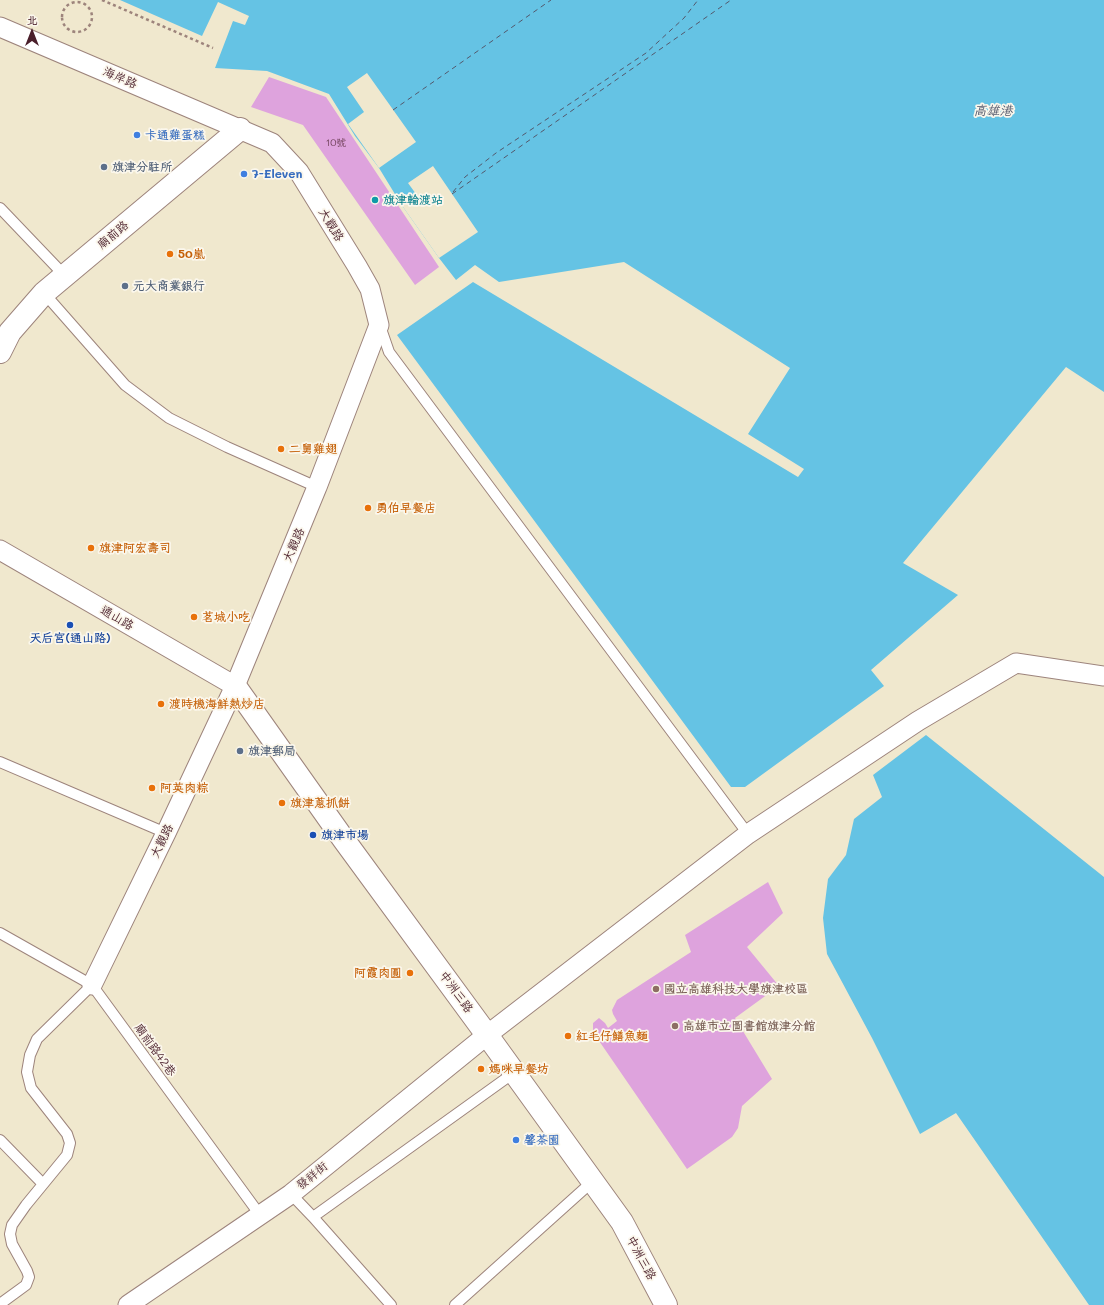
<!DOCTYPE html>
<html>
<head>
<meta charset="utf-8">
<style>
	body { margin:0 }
	#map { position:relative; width:1104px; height:1305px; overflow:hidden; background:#f0e8ce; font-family:Mali,"LXGW WenKai TC",sans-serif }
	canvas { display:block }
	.north { position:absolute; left:12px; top:12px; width:40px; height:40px; -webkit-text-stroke:3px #fbf7ec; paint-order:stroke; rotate:0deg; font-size:11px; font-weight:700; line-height:16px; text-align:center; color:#4a1f2b }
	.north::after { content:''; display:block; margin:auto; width:14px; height:18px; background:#4a1f2b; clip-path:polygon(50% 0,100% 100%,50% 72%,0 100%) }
</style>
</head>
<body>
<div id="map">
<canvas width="1104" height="1305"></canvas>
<div class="north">北</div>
</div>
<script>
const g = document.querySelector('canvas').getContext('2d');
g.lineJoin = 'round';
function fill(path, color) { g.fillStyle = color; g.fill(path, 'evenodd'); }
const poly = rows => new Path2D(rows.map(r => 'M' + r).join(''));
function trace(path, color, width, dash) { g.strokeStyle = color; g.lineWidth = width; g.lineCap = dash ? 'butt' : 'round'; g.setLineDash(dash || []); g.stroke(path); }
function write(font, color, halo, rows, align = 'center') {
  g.font = font + ' Mali,"LXGW WenKai TC",sans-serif'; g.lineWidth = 3.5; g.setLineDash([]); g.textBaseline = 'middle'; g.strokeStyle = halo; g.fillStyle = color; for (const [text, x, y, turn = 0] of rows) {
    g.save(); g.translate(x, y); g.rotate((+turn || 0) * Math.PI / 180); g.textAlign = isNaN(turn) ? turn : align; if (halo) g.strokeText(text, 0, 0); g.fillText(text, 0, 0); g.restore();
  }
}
fill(poly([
	[120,0,1104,0,1104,392,1066,367,903,563,958,595,871,670,884,686,745,787,731,787,397,335,473,282,798,477,804,469,748,434,790,368,624,262,499,282,475,265,456,280,439,258,401,204,379,168,355,136,329,94,267,71,215,68,233,21,245,25,249,16,218,2,202,36],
	[926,735,1104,877,1104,1305,1089,1305,956,1113,920,1134,872,1038,827,954,823,918,828,879,846,855,854,819,882,797,873,775]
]), '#65c3e4');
fill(poly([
	[367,73,416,142,379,168,348,124,364,112,347,87],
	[433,166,478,232,439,258,401,204,416,194,408,183]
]), '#f0e8ce');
trace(poly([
	[393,110,551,0],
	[453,192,465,177,496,153,646,53,684,18,698,0],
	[452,194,731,0]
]), '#53586c', 1, [5, 4]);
fill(poly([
	[269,77,326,97,439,267,415,285,303,125,251,107],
	[768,882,783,913,747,947,779,986,735,1018,772,1079,742,1106,738,1128,732,1137,687,1169,595,1035,593,1030,593,1023,599,1018,605,1023,608,1028,617,1021,613,1014,612,1010,617,1000,691,952,685,935]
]), '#dea3dd');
const service = poly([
	[0,208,65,276],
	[44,293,125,385,169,418,227,447,317,487],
	[380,326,389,352,748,834],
	[0,762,166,833],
	[0,933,92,985,260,1215],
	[0,1140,43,1184],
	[291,1194,313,1217,391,1305],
	[313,1217,515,1072],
	[0,1304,26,1285,29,1277,27,1271,12,1244,10,1234,12,1225,26,1205,67,1155,70,1143,67,1134,31,1088,27,1072,30,1055,37,1039,92,985],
	[455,1305,593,1181]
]);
const minor = poly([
	[0,27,272,143,299,172,357,266,370,289,379,325,317,487,235,686,166,833,92,985],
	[0,550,235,686],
	[128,1305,291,1194,487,1035,748,834,918,721,1016,663,1104,676]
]);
const tertiary = poly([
	[0,352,10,332,44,293,240,129],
	[235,686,344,840,487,1035,622,1222,666,1305]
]);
trace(service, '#9d847c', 12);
trace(minor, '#9d847c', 21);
trace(tertiary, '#9d847c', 24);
trace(poly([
	[102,0,213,48],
	'62 17a15 15 0 1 1 30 0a15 15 0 1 1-30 0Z'
]), '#9d847c', 2.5, [3, 3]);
trace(service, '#fff', 10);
trace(minor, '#fff', 19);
trace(tertiary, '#fff', 22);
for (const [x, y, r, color] of [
	[137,135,4,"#3f7fe0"],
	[104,167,4,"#5c6f8a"],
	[244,174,4,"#3f7fe0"],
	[375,200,4,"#0f9aa8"],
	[170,254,4,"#e8710a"],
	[125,286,4,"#5c6f8a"],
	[281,449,4,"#e8710a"],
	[368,508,4,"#e8710a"],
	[91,548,4,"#e8710a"],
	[194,617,4,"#e8710a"],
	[70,625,4,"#1a4fb4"],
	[161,704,4,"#e8710a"],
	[240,751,4,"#5c6f8a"],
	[152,788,4,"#e8710a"],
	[282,803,4,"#e8710a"],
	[313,835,4,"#1a4fb4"],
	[410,973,4,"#e8710a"],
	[656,989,4,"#8d6e63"],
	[675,1026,4,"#8d6e63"],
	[568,1036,4,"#e8710a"],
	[481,1069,4,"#e8710a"],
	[516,1140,4,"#3f7fe0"]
]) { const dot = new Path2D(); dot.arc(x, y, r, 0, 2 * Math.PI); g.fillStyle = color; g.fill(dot); trace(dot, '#fbf7ec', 1.5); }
write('10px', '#6f4058', null, [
	["10號",336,143]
]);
write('12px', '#4a1f2b', '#fbf7ec', [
	["海岸路",120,78,23],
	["大觀路",331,225,59],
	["廟前路",113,235,-40],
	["大觀路",294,545,-67],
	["通山路",117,618,30],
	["大觀路",162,841,-64],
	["中洲三路",456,992,54],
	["廟前路42巷",155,1050,54],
	["發祥街",312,1176,-39],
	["中洲三路",641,1258,62]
]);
write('bold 12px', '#366cbe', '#fbf7ec', [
	["卡通雞蛋糕",145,135],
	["7-Eleven",252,174],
	["馨茶園",524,1140]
], 'left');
write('bold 12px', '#4e5e75', '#fbf7ec', [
	["旗津分駐所",112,167],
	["元大商業銀行",133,286],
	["旗津郵局",248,751]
], 'left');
write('bold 12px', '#0d838f', '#fbf7ec', [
	["旗津輪渡站",383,200]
], 'left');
write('bold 12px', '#c56008', '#fbf7ec', [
	["50嵐",178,254],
	["二舅雞翅",289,449],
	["勇伯早餐店",376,508],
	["旗津阿宏壽司",99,548],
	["茗城小吃",202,617],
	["渡時機海鮮熱炒店",169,704],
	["阿英肉粽",160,788],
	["旗津蔥抓餅",290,803],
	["阿霞肉圓",402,973,"right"],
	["紅毛仔鱔魚麵",576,1036],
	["媽咪早餐坊",489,1069]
], 'left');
write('bold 12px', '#164399', '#fbf7ec', [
	["天后宮(通山路)",70,638],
	["旗津市場",321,835,"left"]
]);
write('bold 12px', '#785e54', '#fbf7ec', [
	["國立高雄科技大學旗津校區",664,989],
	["高雄市立圖書館旗津分館",683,1026]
], 'left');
write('italic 13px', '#53586c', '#fbf7ec', [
	["高雄港",993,111]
]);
</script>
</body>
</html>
